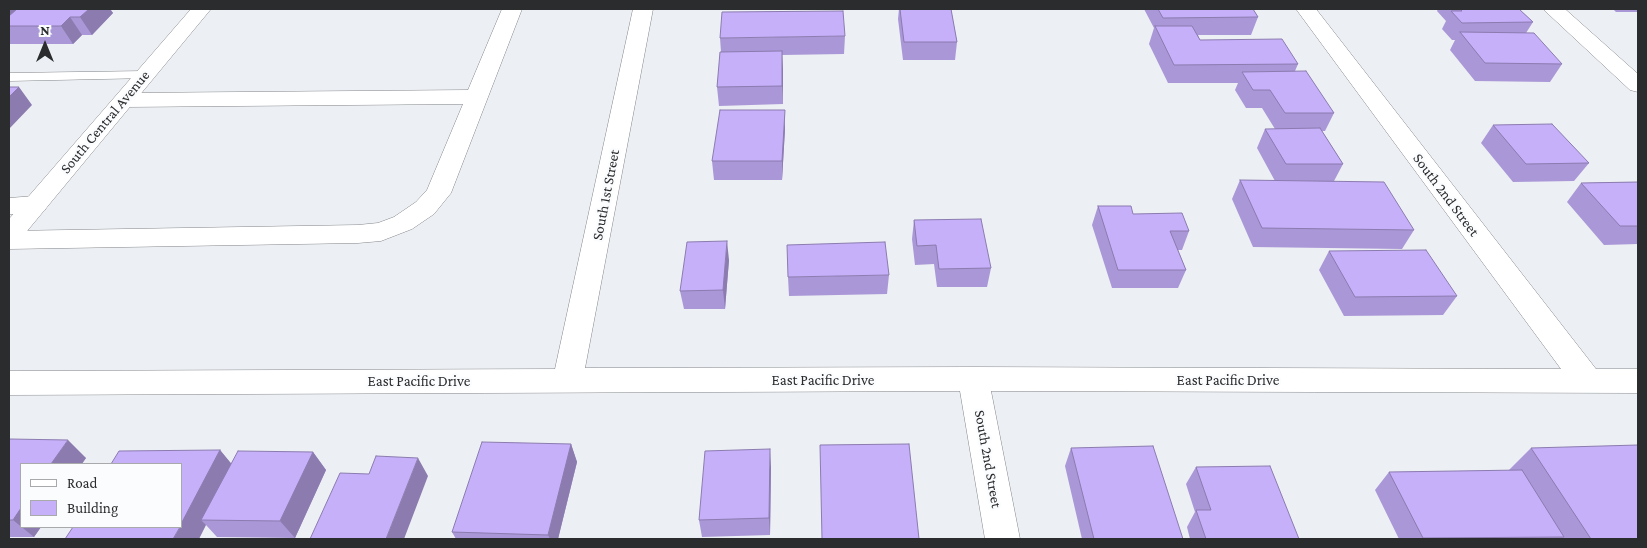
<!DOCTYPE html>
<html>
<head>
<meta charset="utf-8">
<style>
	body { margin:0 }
	#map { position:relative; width:1647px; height:548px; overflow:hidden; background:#eceff3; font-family:"Crimson Pro",serif }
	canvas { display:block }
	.frame { position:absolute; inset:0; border:10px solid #2b2c2d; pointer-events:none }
	.legend { position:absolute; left:20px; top:463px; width:162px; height:65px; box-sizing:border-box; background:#fafcfe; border:1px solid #a7a9aa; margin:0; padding:6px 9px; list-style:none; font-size:15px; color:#2b2c2d }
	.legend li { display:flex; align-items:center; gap:10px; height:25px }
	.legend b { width:25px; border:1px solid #a7a9aa }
	.north { position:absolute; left:20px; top:20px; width:50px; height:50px; -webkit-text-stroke:4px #fafcfe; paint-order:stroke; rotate:0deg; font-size:14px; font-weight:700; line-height:20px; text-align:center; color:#2b2c2d }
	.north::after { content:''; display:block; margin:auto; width:18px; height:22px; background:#2b2c2d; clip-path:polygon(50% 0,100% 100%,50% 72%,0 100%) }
</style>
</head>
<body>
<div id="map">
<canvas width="1647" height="548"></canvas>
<div class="frame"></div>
<ul class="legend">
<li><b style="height:6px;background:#fff"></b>Road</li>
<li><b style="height:14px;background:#c6b0fa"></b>Building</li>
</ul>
<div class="north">N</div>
</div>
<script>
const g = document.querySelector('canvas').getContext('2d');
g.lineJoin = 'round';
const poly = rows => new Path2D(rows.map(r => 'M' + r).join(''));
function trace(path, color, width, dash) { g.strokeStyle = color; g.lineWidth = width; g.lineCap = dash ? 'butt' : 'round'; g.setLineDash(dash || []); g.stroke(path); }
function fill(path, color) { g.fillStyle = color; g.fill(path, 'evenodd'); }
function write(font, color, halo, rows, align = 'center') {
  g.font = font + ' "Crimson Pro",serif'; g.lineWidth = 4.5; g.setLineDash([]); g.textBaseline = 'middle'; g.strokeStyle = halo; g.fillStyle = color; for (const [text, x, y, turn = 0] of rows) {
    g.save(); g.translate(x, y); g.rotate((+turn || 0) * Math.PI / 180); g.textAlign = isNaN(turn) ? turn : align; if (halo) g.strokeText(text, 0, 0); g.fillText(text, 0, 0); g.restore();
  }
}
const lane = poly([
	[145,71,152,75,150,78,9,81,9,73,145,71]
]);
const street = poly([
	[502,9,522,9,451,193,434,214,412,229,381,241,358,243,9,249,9,231,358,225,378,223,394,217,416,202,427,190,463,104,125,107,117,105,114,100,117,95,125,93,468,90,502,9],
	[633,9,653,9,585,368,973,367,1561,369,1296,9,1316,9,1596,369,1638,369,1638,393,991,391,1020,539,985,539,960,391,9,395,9,371,555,369,633,9],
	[1543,9,1565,9,1638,74,1638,92,1630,90,1543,9],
	[35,196,44,199,48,205,44,211,35,214,9,214,9,198,35,196]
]);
const secondary = poly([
	[191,9,211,9,18,242,9,245,9,219,191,9]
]);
trace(lane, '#84868a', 1);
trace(street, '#84868a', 1);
trace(secondary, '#84868a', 1);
fill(lane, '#fff');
fill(street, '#fff');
fill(secondary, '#fff');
fill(poly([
	[9,9,110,9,113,13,92,35,82,35,73,44,10,44,9,42],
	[899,9,951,9,957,42,955,60,903,60,898,19],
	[1144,9,1253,9,1258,17,1251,35,1198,35,1200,40,1298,64,1295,71,1334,113,1325,131,1322,131,1343,164,1334,181,1414,230,1402,249,1253,247,1232,199,1240,180,1275,181,1257,148,1265,129,1275,129,1262,108,1246,108,1235,90,1238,83,1168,83,1149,44,1154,28],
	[1438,9,1519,9,1533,22,1526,33,1562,64,1550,82,1475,81,1450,50,1455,40,1452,40,1442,29,1446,21,1437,11],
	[1613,9,1638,9,1638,12,1616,12],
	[845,36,844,54,782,55,783,104,719,106,717,87,721,52,720,38],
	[1493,125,1589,163,1574,181,1513,182,1481,143],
	[785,129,782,180,714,180,712,161],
	[1638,182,1638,244,1604,245,1567,202,1581,183],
	[1098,206,1133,214,1189,231,1182,250,1178,250,1186,270,1178,288,1112,288,1092,225],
	[914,220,991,268,987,287,937,287,934,264,915,265,912,239],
	[1329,251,1457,296,1443,315,1344,316,1319,270],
	[729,260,725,309,684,309,680,291],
	[889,275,887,294,789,296,788,277],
	[9,439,86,458,21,527,41,527,34,537,9,537],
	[571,444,577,462,558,539,456,539,452,532],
	[1071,448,1183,539,1082,539,1065,466],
	[1531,448,1638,539,1399,539,1375,490,1389,472,1508,471],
	[220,450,231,464,313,452,326,470,295,538,217,537,206,525,65,539],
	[771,467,770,535,702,537,699,520],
	[1196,467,1299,539,1190,539,1187,527,1195,512,1186,484]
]), '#aa97d7');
fill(poly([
	[9,9,19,9,9,26],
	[89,9,110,9,113,13,92,35,80,17],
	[70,17,82,35,73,44,61,26],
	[782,51,783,69,783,104,782,86],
	[19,87,32,105,9,129,9,97],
	[785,110,785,129,782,180,782,161],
	[727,241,729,260,725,309,723,290],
	[68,440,86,458,82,464,51,464],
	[571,444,577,462,558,539,550,539,548,535],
	[770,449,771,467,770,535,769,518],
	[220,450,235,468,201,520,206,525,199,539,173,539,180,527,181,527,181,524],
	[313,452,326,470,295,538,280,521],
	[418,458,428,476,404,539,386,539],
	[21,508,21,527,41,527,34,537,13,520]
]), '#8b7baf');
const building = poly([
	[17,9,89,9,80,17,70,17,61,26,9,26,9,16,17,9],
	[900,9,951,9,957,42,904,42,900,9],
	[1158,9,1253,9,1258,17,1163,18,1158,9],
	[1460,9,1519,9,1533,22,1462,23,1451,11,1462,11,1460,9],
	[843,11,845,36,720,38,722,12,843,11],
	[1155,26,1192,26,1200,40,1282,39,1298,64,1174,65,1155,26],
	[1460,32,1534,33,1562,64,1485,63,1460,32],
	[782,51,782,86,717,87,720,52,782,51],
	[1306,71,1334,113,1285,113,1270,90,1253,90,1242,72,1306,71],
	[9,87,19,87,9,97,9,87],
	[720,110,785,110,782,161,712,161,720,110],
	[1552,124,1589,163,1526,164,1493,125,1552,124],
	[1320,128,1343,164,1286,164,1265,129,1320,128],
	[1240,180,1384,182,1414,230,1262,228,1240,180],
	[1638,182,1638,226,1620,226,1581,183,1638,182],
	[1098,206,1131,206,1133,214,1182,213,1189,231,1170,231,1186,270,1118,270,1098,206],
	[981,219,991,268,939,269,936,245,917,246,914,220,981,219],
	[727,241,723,290,680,291,687,242,727,241],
	[885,242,889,275,788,277,787,245,885,242],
	[1426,250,1457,296,1355,297,1329,251,1426,250],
	[9,439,68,440,51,464,21,464,21,508,13,520,9,520,9,439],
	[482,442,571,444,548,535,452,532,482,442],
	[909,444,919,539,822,539,820,445,909,444],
	[1638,445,1638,539,1591,539,1531,448,1638,445],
	[1153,446,1183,539,1094,539,1071,448,1153,446],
	[770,449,769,518,699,520,705,451,770,449],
	[220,450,181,524,181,464,111,464,119,451,220,450],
	[238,451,313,452,280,521,201,520,238,451],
	[376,456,418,458,386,539,310,539,340,473,369,474,376,456],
	[1270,466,1299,539,1206,539,1196,510,1211,510,1196,467,1270,466],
	[1522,470,1564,537,1423,538,1389,472,1522,470],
	[73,527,180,527,173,539,65,539,73,527]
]);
fill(building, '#c6b0fa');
trace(building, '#8b7baf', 1);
write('15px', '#2b2c2d', '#fafcfe', [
	["South Central Avenue",105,122,-50],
	["South 1st Street",606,195,-79],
	["South 2nd Street",1446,195,53],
	["East Pacific Drive",823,380],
	["East Pacific Drive",1228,380],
	["East Pacific Drive",419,381],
	["South 2nd Street",988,459,80]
]);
</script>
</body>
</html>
